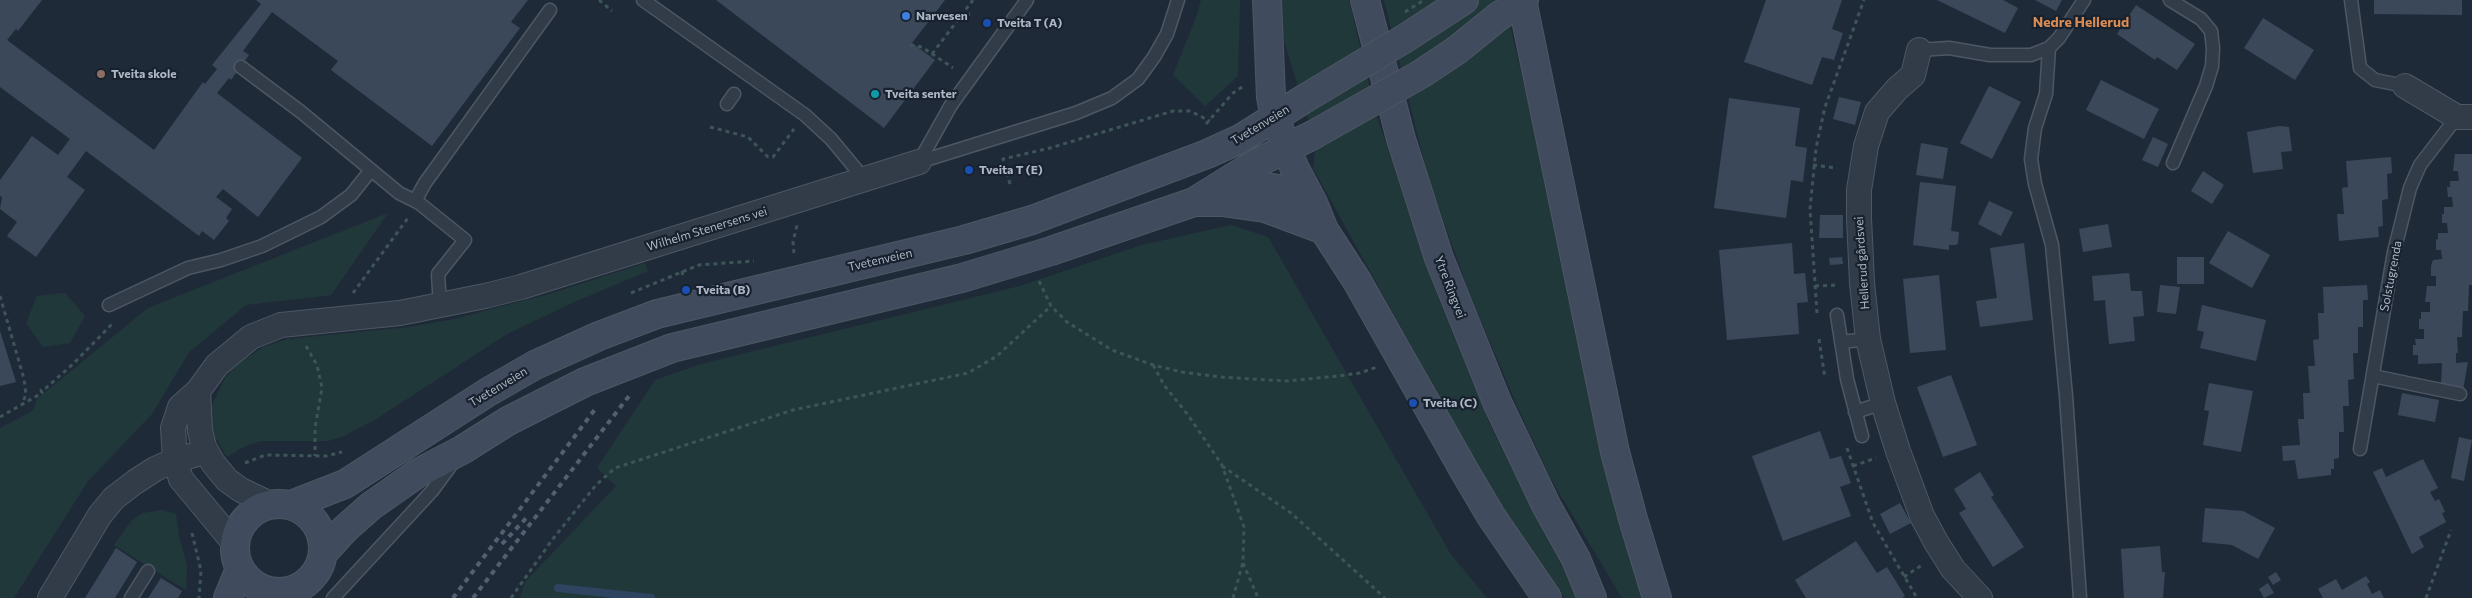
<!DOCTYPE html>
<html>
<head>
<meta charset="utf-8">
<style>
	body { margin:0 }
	canvas { display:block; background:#1f2a39 }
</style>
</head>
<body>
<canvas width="2472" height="598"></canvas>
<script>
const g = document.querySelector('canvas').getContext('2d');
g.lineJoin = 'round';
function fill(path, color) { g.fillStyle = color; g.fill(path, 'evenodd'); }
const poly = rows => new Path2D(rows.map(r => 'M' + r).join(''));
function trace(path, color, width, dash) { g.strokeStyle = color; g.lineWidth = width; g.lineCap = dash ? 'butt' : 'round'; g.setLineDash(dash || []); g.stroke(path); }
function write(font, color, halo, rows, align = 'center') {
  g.font = font + ' Commissioner,sans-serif'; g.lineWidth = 4.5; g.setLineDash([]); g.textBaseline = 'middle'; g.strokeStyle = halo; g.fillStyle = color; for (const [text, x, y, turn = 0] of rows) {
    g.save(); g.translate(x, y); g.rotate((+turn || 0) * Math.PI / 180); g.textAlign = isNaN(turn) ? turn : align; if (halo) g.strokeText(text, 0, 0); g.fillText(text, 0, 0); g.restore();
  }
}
fill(poly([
	[1201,0,1240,0,1238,76,1205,106,1173,75,1197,15],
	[1281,0,1349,0,1376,114,1438,297,1489,422,1549,541,1581,598,1565,598,1502,510,1313,168,1316,145,1282,34],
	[1384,0,1504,0,1645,598,1622,598,1551,479,1518,408,1469,292,1429,180],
	[388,213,331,295,246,305,189,352,152,414,88,481,14,598,0,598,0,428,33,411,37,399,148,308],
	[1231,225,1268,237,1450,553,1487,598,520,598,525,582,616,486,597,468,655,380,701,364,1020,286,1142,245],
	[645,263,648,271,574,302,507,334,376,419,344,436,328,441,260,441,243,447,227,457,213,433,211,416,212,405,225,378,237,365,263,347,288,339,410,327,454,319,550,294],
	[65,293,85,316,70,343,43,347,26,323,37,296],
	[162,510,176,514,179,537,187,565,186,590,114,545,132,520,143,513]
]), '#21383a');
trace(poly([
	[558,588,651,598]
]), '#2f4460', 8);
fill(poly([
	[0,0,42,0,18,31,16,29,7,40,154,150,203,82,205,84,217,69,212,65,261,4,256,0,528,0,511,22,520,28,432,146,331,70,338,61,272,12,243,51,249,55,231,80,229,78,217,93,302,158,258,217,223,189,216,197,232,209,226,218,229,221,214,240,202,231,199,236,86,151,67,177,85,190,36,257,7,236,17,222,0,209,2,197,0,196,0,180,32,136,58,155,70,139,0,87],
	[716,0,945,0,912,43,935,60,884,128],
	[1766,0,1842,0,1832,29,1843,33,1834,60,1822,57,1812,85,1744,62],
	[1937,0,2003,0,2018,8,2005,33],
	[2035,0,2062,0,2056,11],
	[2374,0,2462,0,2462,15,2374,14],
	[2136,5,2195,44,2177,70,2157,57,2155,60,2117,34],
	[2263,18,2314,50,2295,80,2244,48],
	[2101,80,2159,109,2144,139,2086,110],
	[1989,86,2021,102,1992,159,1960,143],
	[1839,97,1861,102,1855,125,1833,119],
	[1729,98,1800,108,1795,146,1807,148,1803,182,1791,180,1786,218,1714,208],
	[2279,126,2289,127,2292,151,2281,152,2283,169,2253,173,2247,132],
	[2153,137,2168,144,2158,167,2142,160],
	[1921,143,1948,148,1943,179,1916,175],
	[2455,154,2472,154,2472,285,2469,285,2468,311,2463,311,2462,337,2457,337,2458,353,2456,353,2456,363,2468,362,2463,390,2441,385,2442,363,2418,364,2418,355,2413,355,2413,345,2416,345,2415,339,2424,339,2424,329,2419,329,2419,319,2421,319,2421,312,2430,312,2430,302,2425,302,2427,286,2436,286,2436,276,2431,276,2431,266,2433,260,2442,259,2441,250,2436,250,2436,240,2438,239,2438,233,2448,233,2447,223,2442,223,2442,214,2444,214,2444,207,2453,207,2452,197,2448,197,2447,187,2450,187,2450,181,2459,181,2458,171,2453,171],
	[2391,157,2392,173,2387,174,2388,199,2382,200,2383,226,2378,227,2379,237,2339,241,2337,214,2344,214,2342,188,2348,187,2346,161],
	[2203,171,2224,185,2212,204,2191,191],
	[1920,182,1956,186,1951,231,1959,232,1958,243,1956,245,1949,245,1949,250,1913,245],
	[1989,201,2013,212,2001,236,1978,224],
	[1820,215,1843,215,1843,238,1819,238],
	[2108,224,2112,247,2083,252,2079,229],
	[2228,231,2270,255,2252,288,2209,263],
	[1792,243,1794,274,1805,273,1808,302,1797,303,1799,334,1727,340,1719,250],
	[2024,243,2033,320,1980,327,1976,301,1997,298,1990,248],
	[1842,257,1843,264,1830,265,1829,258],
	[2177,257,2204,257,2204,284,2177,284],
	[2129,273,2131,291,2142,291,2144,316,2133,317,2135,341,2109,344,2105,300,2094,301,2092,276],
	[1939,275,1946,350,1910,353,1903,279],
	[2160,285,2180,287,2176,314,2157,312],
	[2367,285,2368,300,2363,300,2363,327,2358,327,2358,353,2353,353,2354,379,2348,380,2349,406,2343,406,2344,432,2339,432,2339,458,2334,459,2334,469,2331,469,2331,475,2298,479,2295,460,2283,461,2282,446,2300,445,2298,419,2304,419,2303,393,2310,393,2308,366,2315,366,2313,340,2319,339,2318,313,2324,313,2323,287],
	[2202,305,2266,320,2256,361,2200,348,2204,332,2197,330],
	[0,331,16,382,0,386],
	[1951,375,1977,445,1943,457,1917,387],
	[2209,383,2253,391,2241,452,2203,445,2209,411,2204,410],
	[2402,393,2439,400,2435,422,2398,415],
	[1820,431,1830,459,1841,456,1851,483,1840,487,1851,516,1783,541,1752,456],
	[2459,437,2472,440,2464,481,2451,478],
	[2423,459,2438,488,2430,492,2435,501,2439,499,2445,512,2442,513,2446,522,2419,537,2424,547,2412,554,2373,472,2382,468,2386,477],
	[1980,472,1994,495,1991,497,2024,547,1993,567,1959,513,1966,509,1954,489],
	[1900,503,1911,523,1890,534,1880,514],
	[2205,508,2243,511,2275,528,2258,559,2232,545,2202,542],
	[1856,541,1877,573,1887,567,1905,596,1902,598,1806,598,1795,580],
	[2160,546,2162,572,2165,572,2163,598,2124,598,2121,549],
	[116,548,137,562,115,598,85,598],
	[2276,572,2281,580,2273,585,2268,577],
	[2366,576,2370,582,2367,584,2372,594,2380,590,2384,598,2323,598,2318,589,2336,579,2342,590],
	[161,578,182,591,178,598,148,598],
	[2268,583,2274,593,2264,598,2259,589]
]), '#3a4859');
const lane = poly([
	[643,0,805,115,831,139,865,180],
	[2170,0,2201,19,2211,31,2213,48,2212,66,2206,86,2173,163],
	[2351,0,2360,68,2375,80,2405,86],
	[2049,48,2046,94,2035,128,2031,159,2035,184,2052,245,2066,396,2080,598],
	[1919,50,1949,48,1990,55,2031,55,2049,48,2059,38,2084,0],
	[241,67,301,112,399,193,419,203,465,240,438,274,440,306],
	[727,104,734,94],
	[919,162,1076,113,1112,98,1138,79,1154,57,1167,34,1178,0],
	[919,162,951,105,1027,0],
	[415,201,425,183,550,10],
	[109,305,188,268,221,260,262,246,321,217,351,195,371,170],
	[1837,315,1847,379,1862,436],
	[1841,342,1868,339],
	[2373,376,2460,394],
	[1855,412,1883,403],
	[2360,449,2394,252,2410,188,2420,165,2457,117],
	[131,598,148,571],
	[333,598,432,491,454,461]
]);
const street = poly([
	[1919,50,1913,75,1897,89,1877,112,1866,146,1859,190,1859,218,1862,283,1868,339,1883,403,1898,451,1922,516,1936,542,1953,569,1980,598],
	[2405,86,2457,117,2472,117],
	[198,391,200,431,204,447,213,463,227,480,241,490,270,504],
	[235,544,181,479,175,460,173,428,180,407,198,391,217,365,251,337,281,325,400,313,485,296,521,287,919,162],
	[50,598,100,515,114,498,135,482,155,469,175,460,206,452]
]);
const secondary = poly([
	[1267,0,1271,97,1275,118,1294,167,1313,203,1324,230,1357,281,1465,472,1491,516,1547,598],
	[1365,0,1401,139,1439,258,1497,402,1546,505,1576,559,1592,598],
	[1522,0,1615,452,1633,519,1657,598],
	[1404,39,1464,0],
	[1457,50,1499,16,1524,0],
	[1220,187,1258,186,1308,193],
	[1194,202,1222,202,1265,208,1324,230],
	'235 548a44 44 0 1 1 88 0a44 44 0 1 1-88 0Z',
	[291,505,345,484,488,392,535,365,599,336,657,314,964,240,1032,220,1207,154,1240,139,1304,99],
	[323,553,345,529,371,506,418,473,462,450,508,421,585,382,672,348,962,278,1051,251,1194,202,1255,164,1313,135],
	[228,598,240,569]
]);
trace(lane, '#4d5764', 15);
trace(street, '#4d5764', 26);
trace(secondary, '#4d5764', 30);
trace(poly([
	[599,0,612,11],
	[961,17,970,14],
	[910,45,922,47,953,68],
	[932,54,973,0],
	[1206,124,1233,93,1245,85],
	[710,127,748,137,768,157,773,157,794,129],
	[1813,165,1837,168],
	[1010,184,1003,159,1050,148,1173,111,1190,111,1210,121],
	[794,253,793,242,797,225],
	[682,271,683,277],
	[1039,281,1051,306,1067,322,1112,350,1153,365,1182,372,1221,377,1287,381,1338,376,1360,373,1377,367],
	[1815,286,1839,285],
	[353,293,408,218],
	[631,293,699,265,754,261],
	[0,296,24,379,26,394,23,402],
	[1817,313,1810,209,1816,148,1825,107,1864,0],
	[1819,339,1825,378],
	[306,346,317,365,322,388,315,428,315,456],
	[1153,365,1164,385,1188,415,1222,465,1244,527,1243,562,1233,598],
	[0,417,42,393,41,390,46,388,73,364,112,324],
	[1847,448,1873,523,1917,598],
	[245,463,265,455,326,456,342,452],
	[1222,466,1291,513,1385,598],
	[1853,466,1876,458],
	[192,533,201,571,199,598],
	[1243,563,1258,598],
	[1904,577,1922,565],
	[511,598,552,540,596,485,615,468,793,410,968,373,997,356,1051,306],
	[2426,598,2451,530]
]), '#3e5558', 3, [4, 4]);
trace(lane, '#323c49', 12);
trace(street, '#323c49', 24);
trace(secondary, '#404b5d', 28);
trace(poly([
	[502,544,529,515],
	[453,598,596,408],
	[473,598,629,396]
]), '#546071', 4, [5, 5]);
const secondaryBridge = poly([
	[1304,99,1404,39],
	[1313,135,1421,74,1457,50]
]);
trace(secondaryBridge, '#4d5764', 30, []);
trace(poly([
	[1405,12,1424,0]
]), '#3e5558', 3, [4, 4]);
trace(secondaryBridge, '#404b5d', 28);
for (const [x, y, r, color] of [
	[906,16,5,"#3f7fe0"],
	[987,23,5,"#1a4fb4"],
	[101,74,5,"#8d6e63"],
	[875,94,5,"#0f9aa8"],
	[969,170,5,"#1a4fb4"],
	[686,290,5,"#1a4fb4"],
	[1413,403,5,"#1a4fb4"]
]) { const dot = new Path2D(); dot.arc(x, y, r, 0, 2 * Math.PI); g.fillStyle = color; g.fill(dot); trace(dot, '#18212e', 2); }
write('bold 12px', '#adb7c6', '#18212e', [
	["Narvesen",916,16],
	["Tveita T (A)",997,23],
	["Tveita skole",111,74],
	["Tveita senter",885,94],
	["Tveita T (E)",979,170],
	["Tveita (B)",696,290],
	["Tveita (C)",1423,403]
], 'left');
write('12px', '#adb7c6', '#18212e', [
	["Tvetenveien",1260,125,-31],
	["Wilhelm Stenersens vei",707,229,-17],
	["Tvetenveien",880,260,-13],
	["Hellerud gårdsvei",1862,263,-94],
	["Solstugrenda",2391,276,-79],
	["Ytre Ringvei",1450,287,69],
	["Tvetenveien",498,387,-31]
]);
write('bold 14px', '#db8c53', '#18212e', [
	["Nedre Hellerud",2081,22]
]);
</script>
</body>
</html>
